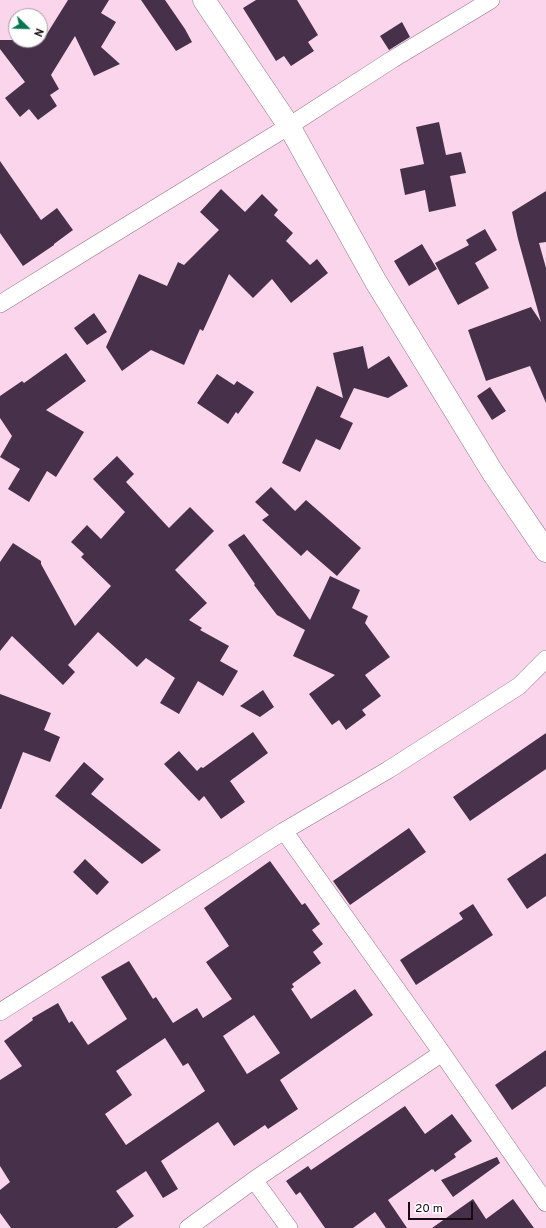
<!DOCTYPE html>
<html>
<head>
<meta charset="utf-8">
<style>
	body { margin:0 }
	#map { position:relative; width:546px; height:1228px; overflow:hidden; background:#fbd5eb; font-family:Overpass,sans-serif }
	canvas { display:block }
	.north { position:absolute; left:8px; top:8px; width:40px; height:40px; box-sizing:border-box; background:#fff; border:1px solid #a39da1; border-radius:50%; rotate:113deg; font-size:11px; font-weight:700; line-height:16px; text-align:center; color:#180b13 }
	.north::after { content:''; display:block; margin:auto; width:14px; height:18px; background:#067651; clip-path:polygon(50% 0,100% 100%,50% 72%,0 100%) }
	.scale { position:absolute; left:408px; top:1202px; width:65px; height:18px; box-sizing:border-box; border:2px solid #180b13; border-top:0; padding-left:5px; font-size:12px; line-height:14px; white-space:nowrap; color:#180b13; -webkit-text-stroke:3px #fff; paint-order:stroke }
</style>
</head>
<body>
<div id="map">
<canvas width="546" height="1228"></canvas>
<div class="north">N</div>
<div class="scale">20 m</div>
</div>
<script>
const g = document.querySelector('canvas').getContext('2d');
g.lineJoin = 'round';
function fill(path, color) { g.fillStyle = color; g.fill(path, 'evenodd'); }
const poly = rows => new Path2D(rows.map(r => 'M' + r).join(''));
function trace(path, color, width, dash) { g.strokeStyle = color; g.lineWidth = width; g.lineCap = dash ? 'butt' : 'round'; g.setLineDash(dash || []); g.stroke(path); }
fill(poly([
	[68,0,109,0,101,13,116,22,101,47,120,64,94,76,75,36,51,75,59,89,50,95,57,106,38,120,29,109,20,117,5,98,25,82,0,49,0,40,43,40],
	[141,0,165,0,185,29,192,42,176,51],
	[256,0,297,0,318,35,308,42,314,51,291,66,284,56,276,61,243,8],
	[402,22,410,37,389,50,380,36],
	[439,122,446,155,461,152,466,173,450,176,456,206,429,212,425,190,405,195,400,169,424,164,416,127],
	[0,161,41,220,57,208,73,230,54,244,54,245,23,266,0,233],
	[221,189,245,212,262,194,278,210,274,215,293,233,286,241,310,265,317,259,328,273,291,303,272,279,253,298,229,274,203,331,200,329,184,365,151,350,122,371,106,347,139,274,167,286,178,262,184,265,219,230,200,212],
	[546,191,546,242,539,243,546,268,546,403,530,366,486,381,468,330,531,307,541,322,518,239,512,212],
	[485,229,497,250,475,263,489,288,458,305,435,263,469,245,466,240],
	[422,244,437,269,409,286,394,261],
	[94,313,107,332,87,345,74,328],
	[363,346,368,369,389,356,408,386,388,398,354,388,340,417,353,423,340,450,316,439,300,472,282,463,317,386,343,398,333,353],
	[66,353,86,381,46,410,84,432,56,477,47,471,29,502,8,489,20,469,0,457,12,436,0,418,0,396,22,381,24,383],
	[217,374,234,385,237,381,254,392,238,414,236,412,228,424,197,403],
	[490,387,506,411,492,420,477,396],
	[117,456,134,474,126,482,169,528,190,507,214,531,175,570,207,603,189,620,202,628,200,630,229,646,220,661,238,671,223,696,198,681,179,714,160,703,175,678,146,658,137,667,98,632,68,665,75,672,63,685,12,636,0,651,0,562,13,543,41,561,41,564,75,626,111,586,81,557,84,554,71,542,87,525,101,539,125,512,93,479],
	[271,487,295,511,306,500,361,548,337,576,307,550,301,556,262,520,269,515,255,502],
	[244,534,310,620,330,576,360,590,352,608,368,616,365,623,390,657,365,675,381,696,362,710,366,715,346,730,339,720,332,725,309,694,335,675,293,656,305,630,277,615,254,585,255,584,228,545],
	[263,690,274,707,260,717,240,706],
	[0,694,51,713,44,730,60,737,50,762,23,752,1,809,0,809],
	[253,732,268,753,230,781,245,802,221,819,204,796,199,801,164,764,179,751,197,771,201,767,203,768],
	[546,733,546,769,470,821,453,797],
	[84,762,104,779,91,794,161,850,142,864,55,796],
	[409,828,426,852,350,905,333,881],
	[546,853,546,896,527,909,507,879],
	[85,859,109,882,97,895,73,872],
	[270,861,302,905,305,903,320,924,312,930,323,944,313,952,321,963,292,984,294,987,291,989,311,1019,355,989,373,1015,280,1080,298,1109,268,1129,265,1125,234,1146,218,1122,161,1161,178,1189,163,1198,146,1171,116,1191,134,1216,117,1228,11,1228,0,1213,0,1190,10,1182,0,1166,0,1080,22,1066,4,1041,33,1020,32,1018,58,1003,69,1023,72,1021,88,1045,127,1019,101,977,129,961,153,999,156,997,173,1023,197,1008,203,1018,232,999,206,962,229,946,204,908],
	[254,1015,280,1053,247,1074,223,1036],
	[165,1038,183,1066,188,1063,205,1091,126,1145,105,1114,132,1095,116,1071],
	[473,904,493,935,416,985,400,960,463,919,459,913],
	[546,1050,546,1086,512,1110,495,1085],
	[405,1106,425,1134,452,1114,472,1141,454,1154,456,1157,435,1172,433,1169,432,1170,432,1169,388,1200,407,1228,386,1228,375,1212,353,1228,325,1228,300,1192,296,1195,286,1181,308,1166,311,1170],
	[497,1157,500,1163,453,1197,441,1180],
	[473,1199,486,1219,513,1199,534,1228,432,1228]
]), '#47314a');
const street = poly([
	[0,304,71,260,289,126,393,59,491,0],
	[284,831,442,1053,546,1203],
	[0,1012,284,831,388,770,519,686,546,659],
	[254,1180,289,1228],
	[188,1228,254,1180,442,1053]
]);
const secondary = poly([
	[204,0,289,126,376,282,493,473,546,551]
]);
trace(street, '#957488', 18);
trace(secondary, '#957488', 23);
trace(street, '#fff', 17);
trace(secondary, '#fff', 22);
</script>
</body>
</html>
